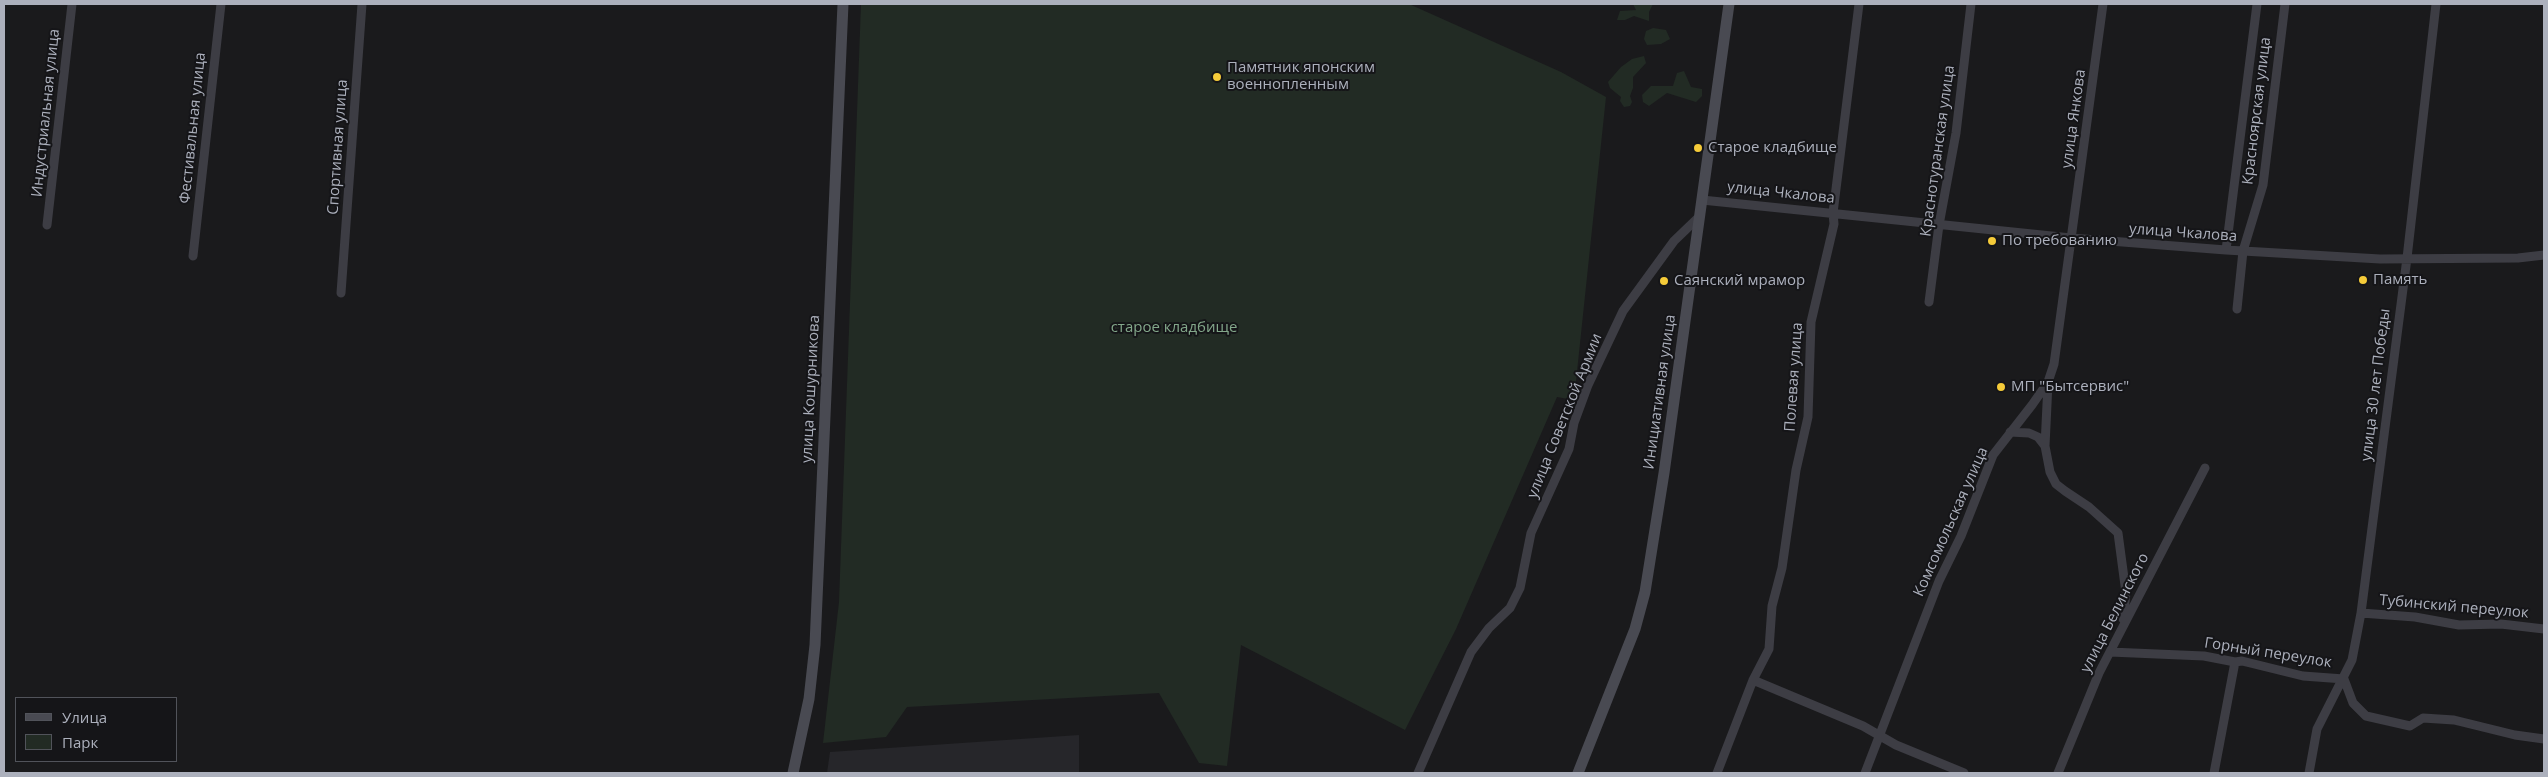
<!DOCTYPE html>
<html>
<head>
<meta charset="utf-8">
<style>
	body { margin:0 }
	#map { position:relative; width:2548px; height:777px; overflow:hidden; background:#1a1a1c; font-family:"Open Sans",sans-serif }
	canvas { display:block }
	.frame { position:absolute; inset:0; border:5px solid #acb0bc; pointer-events:none }
	.legend { position:absolute; left:15px; top:697px; width:162px; height:65px; box-sizing:border-box; background:#151518; border:1px solid #51535a; margin:0; padding:6px 9px; list-style:none; font-size:15px; color:#acb0bc }
	.legend li { display:flex; align-items:center; gap:10px; height:25px }
	.legend b { width:25px; border:1px solid #51535a }
</style>
</head>
<body>
<div id="map">
<canvas width="2548" height="777"></canvas>
<div class="frame"></div>
<ul class="legend">
<li><b style="height:6px;background:#494a52"></b>Улица</li>
<li><b style="height:14px;background:#222b24"></b>Парк</li>
</ul>
</div>
<script>
const g = document.querySelector('canvas').getContext('2d');
g.lineJoin = 'round';
function fill(path, color) { g.fillStyle = color; g.fill(path, 'evenodd'); }
const poly = rows => new Path2D(rows.map(r => 'M' + r).join(''));
function trace(path, color, width, dash) { g.strokeStyle = color; g.lineWidth = width; g.lineCap = dash ? 'butt' : 'round'; g.setLineDash(dash || []); g.stroke(path); }
function write(font, color, halo, rows, align = 'center') {
  g.font = font + ' "Open Sans",sans-serif'; g.lineWidth = 4; g.setLineDash([]); g.textBaseline = 'middle'; g.strokeStyle = halo; g.fillStyle = color; for (const [text, x, y, turn = 0] of rows) {
    g.save(); g.translate(x, y); g.rotate((+turn || 0) * Math.PI / 180); g.textAlign = isNaN(turn) ? turn : align; if (halo) g.strokeText(text, 0, 0); g.fillText(text, 0, 0); g.restore();
  }
}
fill(poly([
	[1079,735,1079,773,827,773,830,752]
]), '#26262a');
fill(poly([
	[861,4,1409,4,1561,72,1606,97,1574,400,1557,397,1456,629,1405,730,1241,645,1227,766,1199,763,1159,693,907,707,886,737,823,743,839,602],
	[1633,4,1653,4,1649,12,1649,21,1634,16,1625,20,1617,20,1620,11,1636,10],
	[1653,28,1666,30,1670,39,1661,44,1647,45,1644,39,1646,31],
	[1644,56,1646,63,1633,77,1633,88,1630,96,1632,102,1630,106,1624,107,1620,101,1621,97,1610,88,1608,82,1621,67,1632,59],
	[1684,71,1691,87,1702,89,1702,96,1696,102,1667,93,1649,106,1643,102,1642,95,1651,86,1673,86,1677,73]
]), '#222b24');
trace(poly([
	[1702,200,2071,238,2226,250,2380,259,2518,258,2544,255],
	[47,225,72,4],
	[2226,250,2257,4],
	[193,256,221,4],
	[341,293,362,4],
	[1929,302,1939,225,1956,133,1971,4],
	[2237,309,2243,251,2263,185,2285,4],
	[2048,383,2045,446,2050,472,2056,484,2065,491,2089,507,2118,533,2126,593,2123,619],
	[2010,432,2029,433,2038,437,2045,446],
	[2361,613,2415,617,2459,625,2501,624,2544,629],
	[2110,652,2204,656,2235,662,2242,661,2303,676,2344,679,2353,703,2366,716,2410,726,2423,718,2454,720,2515,735,2544,739],
	[1753,680,1863,726,1896,745,1964,773],
	[1418,773,1471,652,1489,628,1510,608,1520,588,1531,533,1569,449,1574,423,1588,385,1623,311,1674,241,1700,216],
	[1717,773,1753,680,1769,649,1772,606,1782,568,1796,470,1808,417,1811,322,1834,224,1833,213,1859,4],
	[1865,773,1939,581,1961,536,1993,455,2032,405,2048,382,2054,364,2103,4],
	[2058,773,2099,673,2205,468],
	[2214,773,2235,662],
	[2309,773,2317,729,2352,660,2361,613,2407,258,2436,4]
]), '#3d3d44', 9);
trace(poly([
	[793,773,809,699,815,645,843,4],
	[1578,773,1635,629,1645,592,1664,473,1729,4]
]), '#494a52', 11);
for (const [x, y, r, color] of [
	[1217,77,5,"#f5cb39"],
	[1698,148,5,"#f5cb39"],
	[1992,241,5,"#f5cb39"],
	[2363,280,5,"#f5cb39"],
	[1664,281,5,"#f5cb39"],
	[2001,387,5,"#f5cb39"]
]) { const dot = new Path2D(); dot.arc(x, y, r, 0, 2 * Math.PI); g.fillStyle = color; g.fill(dot); trace(dot, '#151518', 2); }
write('15px', '#acb0bc', '#151518', [
	["Памятник японским",1227,68],
	["военнопленным",1227,85],
	["Старое кладбище",1708,148],
	["По требованию",2002,241],
	["Память",2373,280],
	["Саянский мрамор",1674,281],
	["МП \"Бытсервис\"",2011,387]
], 'left');
write('15px', '#acb0bc', '#151518', [
	["Красноярская улица",2257,111,-83],
	["Индустриальная улица",46,113,-84],
	["улица Янкова",2074,119,-82],
	["Фестивальная улица",193,128,-84],
	["Спортивная улица",338,147,-86],
	["Краснотуранская улица",1938,151,-82],
	["улица Чкалова",1781,193,6],
	["улица Чкалова",2183,233,4],
	["Полевая улица",1794,377,-86],
	["улица 30 лет Победы",2376,385,-83],
	["улица Кошурникова",811,389,-87],
	["Инициативная улица",1660,392,-82],
	["улица Советской Армии",1565,416,-68],
	["Комсомольская улица",1951,522,-66],
	["Тубинский переулок",2454,607,5],
	["улица Белинского",2115,613,-63],
	["Горный переулок",2268,653,9]
]);
write('15px', '#83a78a', '#151518', [
	["старое кладбище",1174,328]
]);
</script>
</body>
</html>
